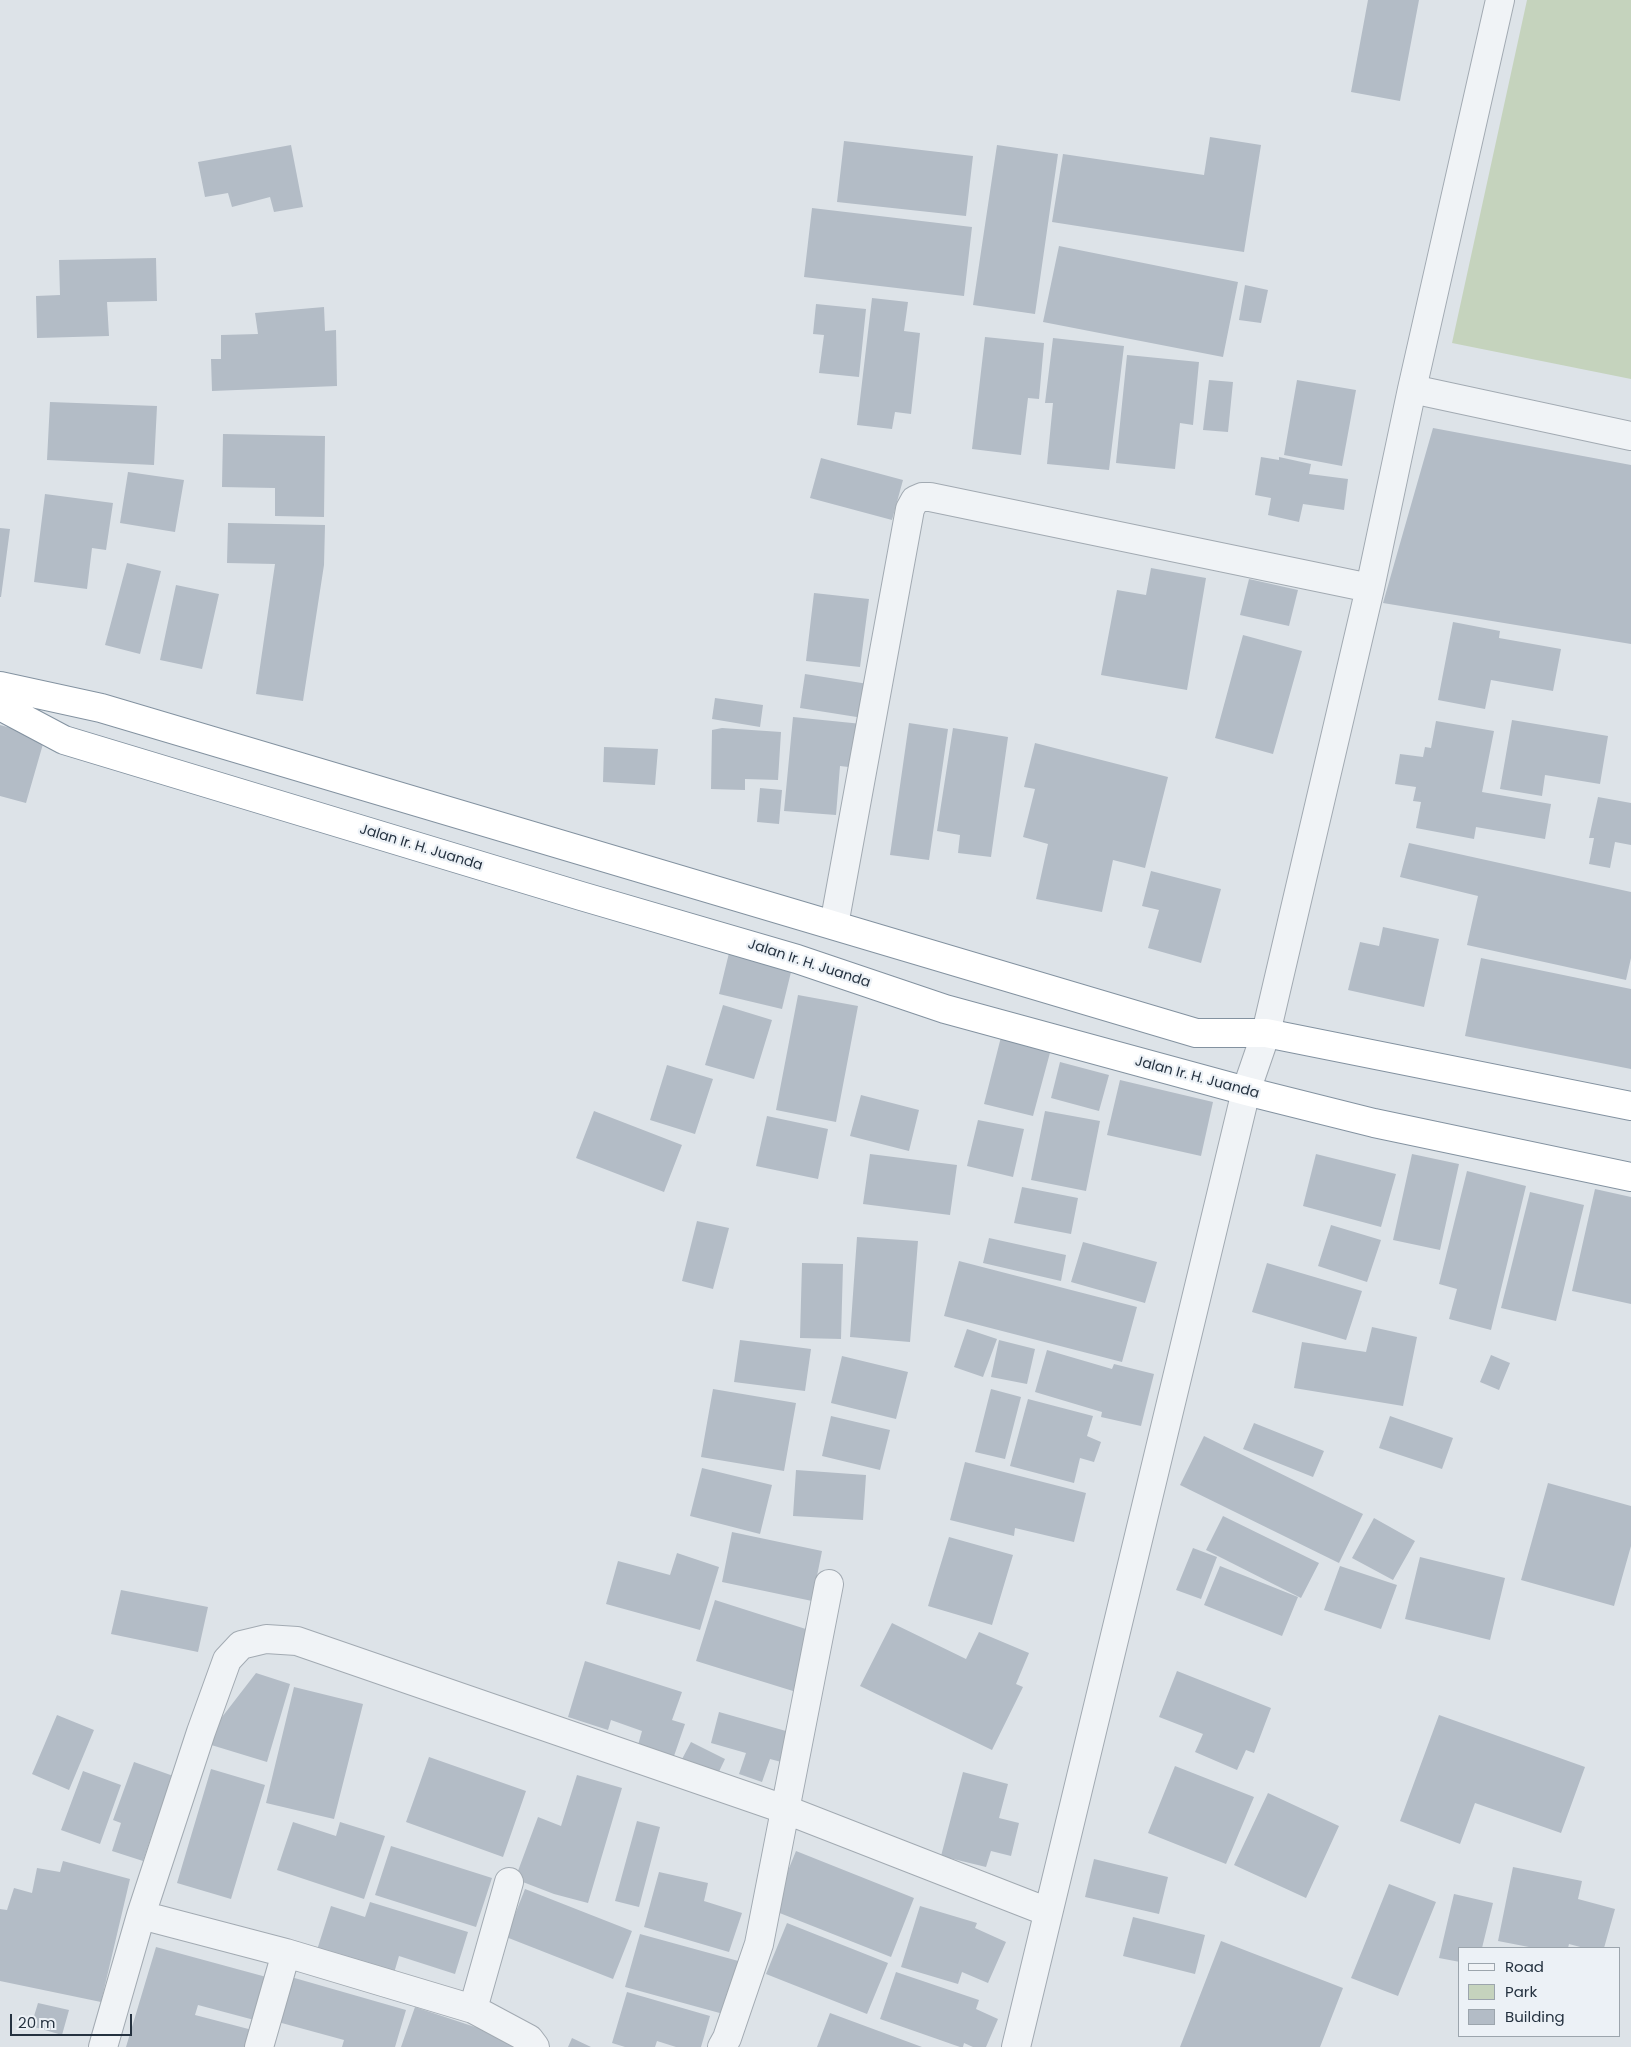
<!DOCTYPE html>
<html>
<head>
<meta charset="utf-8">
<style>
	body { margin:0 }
	#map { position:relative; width:1631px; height:2047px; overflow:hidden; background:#dde3e8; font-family:Poppins,sans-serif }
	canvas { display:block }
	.legend { position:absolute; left:1458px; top:1947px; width:162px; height:90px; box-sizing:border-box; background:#ecf1f6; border:1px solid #9ca5ad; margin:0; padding:6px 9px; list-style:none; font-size:15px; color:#253240 }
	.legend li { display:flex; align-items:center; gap:10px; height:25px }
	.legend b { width:25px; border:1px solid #9ca5ad }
	.scale { position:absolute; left:10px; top:2014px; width:122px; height:22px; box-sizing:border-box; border:2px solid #253240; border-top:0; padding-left:6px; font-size:15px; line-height:18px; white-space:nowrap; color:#253240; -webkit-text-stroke:4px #ecf1f6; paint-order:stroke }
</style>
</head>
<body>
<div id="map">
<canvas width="1631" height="2047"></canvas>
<ul class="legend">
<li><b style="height:6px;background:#f0f3f6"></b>Road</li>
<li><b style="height:14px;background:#c5d3bd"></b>Park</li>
<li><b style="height:14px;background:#b3bcc6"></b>Building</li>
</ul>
<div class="scale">20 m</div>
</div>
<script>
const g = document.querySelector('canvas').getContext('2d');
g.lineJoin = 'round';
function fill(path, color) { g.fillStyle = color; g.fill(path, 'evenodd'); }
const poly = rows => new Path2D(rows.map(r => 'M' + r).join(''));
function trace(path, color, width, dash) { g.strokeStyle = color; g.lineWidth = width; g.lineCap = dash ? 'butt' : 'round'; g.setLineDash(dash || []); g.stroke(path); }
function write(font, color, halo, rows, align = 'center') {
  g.font = font + ' Poppins,sans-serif'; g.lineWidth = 4.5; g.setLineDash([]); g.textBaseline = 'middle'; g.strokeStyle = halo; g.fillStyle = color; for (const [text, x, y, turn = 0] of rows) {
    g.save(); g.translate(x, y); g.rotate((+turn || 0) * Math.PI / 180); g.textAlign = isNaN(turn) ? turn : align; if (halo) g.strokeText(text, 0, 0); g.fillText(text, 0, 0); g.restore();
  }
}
fill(poly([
	[1527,0,1631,0,1631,379,1452,343]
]), '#c5d3bd');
fill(poly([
	[1368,0,1419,0,1400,101,1351,92],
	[1210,137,1261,145,1244,252,1052,222,1063,154,1204,175],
	[844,141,973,156,966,216,837,202],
	[291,145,303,207,274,212,270,197,232,207,228,193,205,197,198,162],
	[997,145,1058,154,1035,314,973,305],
	[812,208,972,227,964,296,804,277],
	[1059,246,1238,282,1223,357,1043,322],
	[156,258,157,301,107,302,109,336,37,338,36,296,60,295,59,260],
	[1245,285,1268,290,1261,323,1239,320],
	[872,298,908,302,904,331,920,333,911,414,895,412,892,429,857,425],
	[816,304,866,309,859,377,819,373,824,335,813,334],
	[324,307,325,331,336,330,337,386,212,391,211,359,221,359,221,335,258,334,255,313],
	[985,337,1044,343,1039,399,1028,398,1021,455,972,449],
	[1053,338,1124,346,1109,470,1047,464,1053,403,1045,403],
	[1127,355,1199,362,1193,425,1180,423,1175,469,1116,463],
	[1209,380,1233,382,1228,432,1203,430],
	[1297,380,1356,390,1342,466,1284,455],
	[50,402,157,406,154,465,47,460],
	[1433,428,1631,465,1631,644,1383,603],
	[223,434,325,436,324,517,275,516,275,488,222,487],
	[1261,457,1279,460,1279,457,1311,464,1309,474,1348,479,1344,510,1303,504,1299,522,1268,515,1271,498,1255,495],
	[821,458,903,480,892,520,810,498],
	[128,472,184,480,175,532,120,523],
	[45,494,113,503,106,550,92,548,87,589,34,582],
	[228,523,325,525,324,565,303,701,256,694,275,564,227,563],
	[0,528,10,529,1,597,0,597],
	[127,563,161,571,140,654,105,645],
	[1151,568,1206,578,1187,690,1101,675,1117,590,1146,595],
	[1249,579,1298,590,1289,626,1240,615],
	[176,585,219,594,202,669,160,660],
	[814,593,869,599,860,667,806,661],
	[1453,622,1500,631,1499,638,1561,649,1553,691,1491,680,1485,709,1438,700],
	[1243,635,1302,651,1273,754,1215,738],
	[805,674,868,684,863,718,800,708],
	[715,698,763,705,760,727,712,719],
	[793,717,862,724,857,768,840,766,836,815,784,811],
	[1512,720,1608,736,1600,784,1545,775,1542,796,1500,789],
	[1436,721,1494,731,1482,792,1551,804,1545,839,1476,827,1474,839,1416,828,1421,802,1413,801,1416,787,1395,784,1400,754,1423,757,1425,747,1431,748],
	[909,723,948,729,929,860,890,855],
	[0,725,45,737,26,803,0,796],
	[722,728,781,732,778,780,745,779,745,790,711,789,712,730],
	[953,728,1008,737,991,857,958,853,960,835,937,831],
	[1035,743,1168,777,1145,868,1113,860,1102,912,1036,899,1048,844,1023,837,1035,789,1024,787],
	[604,747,658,749,655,785,603,782],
	[760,788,782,790,779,824,757,822],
	[1598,797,1631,803,1631,845,1615,842,1610,868,1589,864,1594,838,1589,838],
	[1409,843,1631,892,1631,958,1626,980,1467,945,1478,896,1400,877],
	[1151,871,1221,889,1201,963,1148,948,1159,910,1142,906],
	[1383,927,1439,939,1424,1007,1348,990,1360,942,1379,946],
	[729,953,792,968,782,1009,719,994],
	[1481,958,1631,989,1631,1069,1465,1036],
	[798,995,858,1006,836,1122,776,1110],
	[723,1005,772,1020,754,1079,705,1065],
	[1001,1037,1051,1049,1033,1116,984,1104],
	[1060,1062,1109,1075,1099,1111,1051,1098],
	[667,1065,713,1079,695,1134,650,1120],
	[1120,1080,1213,1102,1201,1156,1107,1135],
	[861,1095,919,1110,909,1151,850,1136],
	[594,1111,682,1145,664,1192,576,1158],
	[1045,1111,1100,1121,1086,1191,1031,1180],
	[767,1116,828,1129,818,1179,756,1166],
	[978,1120,1024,1129,1013,1177,967,1166],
	[870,1154,957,1165,950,1215,863,1204],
	[1316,1154,1396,1174,1381,1227,1303,1206],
	[1412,1154,1459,1164,1440,1250,1393,1240],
	[1467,1171,1526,1186,1491,1330,1449,1319,1457,1289,1439,1284],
	[1022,1187,1078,1198,1071,1234,1014,1223],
	[1595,1189,1631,1197,1631,1304,1572,1291],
	[1530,1192,1584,1205,1556,1321,1501,1308],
	[697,1221,729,1228,713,1289,682,1281],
	[1331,1225,1381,1240,1367,1282,1318,1266],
	[857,1237,918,1241,910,1342,850,1337],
	[989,1238,1066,1255,1061,1281,983,1263],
	[1083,1242,1157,1262,1145,1303,1071,1282],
	[959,1261,1137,1307,1122,1362,944,1316],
	[802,1263,843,1264,841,1339,800,1338],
	[1267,1263,1362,1291,1346,1340,1252,1312],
	[1372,1327,1417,1337,1403,1406,1294,1388,1302,1342,1366,1352],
	[967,1329,997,1339,983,1377,954,1367],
	[740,1340,811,1349,805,1391,734,1382],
	[999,1340,1035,1349,1027,1384,991,1377],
	[1047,1350,1112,1369,1114,1364,1154,1374,1141,1426,1101,1417,1102,1412,1035,1392],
	[1491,1355,1510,1363,1499,1390,1480,1382],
	[842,1356,908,1372,896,1419,831,1403],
	[713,1389,796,1403,784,1471,701,1457],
	[991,1389,1021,1397,1005,1459,975,1452],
	[1028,1399,1093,1416,1087,1436,1101,1442,1094,1462,1080,1458,1074,1483,1010,1466],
	[831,1416,890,1430,880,1470,822,1456],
	[1390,1416,1453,1438,1442,1469,1379,1448],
	[1254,1423,1324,1451,1313,1477,1243,1449],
	[1204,1436,1363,1514,1339,1563,1180,1485],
	[965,1462,1086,1493,1074,1542,1015,1528,1014,1536,950,1520],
	[702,1468,772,1485,760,1534,690,1516],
	[796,1470,866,1475,863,1520,793,1516],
	[1548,1483,1631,1506,1631,1546,1614,1606,1521,1580],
	[1223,1516,1319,1563,1301,1598,1206,1550],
	[1374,1518,1415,1541,1393,1580,1352,1558],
	[732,1532,822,1551,812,1601,722,1582],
	[949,1537,1013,1555,992,1625,928,1606],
	[1193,1548,1217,1557,1201,1599,1176,1590],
	[677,1553,719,1567,700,1630,606,1604,618,1561,670,1575],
	[1420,1557,1505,1578,1490,1640,1405,1619],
	[1220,1566,1298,1597,1282,1636,1204,1605],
	[1340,1566,1397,1585,1381,1629,1324,1610],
	[121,1590,208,1607,198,1652,111,1634],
	[715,1600,812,1631,793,1691,696,1661],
	[892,1623,966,1659,979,1632,1029,1653,1016,1684,1023,1687,992,1750,860,1686],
	[585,1661,682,1692,672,1720,685,1724,674,1756,638,1745,642,1731,611,1720,608,1730,568,1717],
	[1177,1671,1271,1708,1254,1753,1246,1750,1237,1770,1195,1752,1203,1734,1159,1717],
	[256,1673,290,1684,267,1762,208,1744,212,1730],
	[294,1687,363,1704,334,1819,266,1803],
	[719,1712,793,1733,785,1763,770,1759,762,1782,739,1774,746,1753,711,1743],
	[57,1715,94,1730,69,1790,32,1774],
	[1439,1715,1585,1767,1561,1833,1475,1803,1460,1844,1400,1821],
	[691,1742,725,1759,716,1778,681,1761],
	[429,1757,526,1791,503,1857,406,1822],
	[134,1762,179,1778,159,1836,152,1834,143,1861,112,1851,121,1823,113,1820],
	[1175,1766,1254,1797,1226,1864,1148,1833],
	[211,1769,265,1785,231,1899,177,1883],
	[83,1771,121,1785,100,1844,61,1830],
	[963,1772,1008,1784,999,1818,1019,1823,1011,1856,991,1851,986,1867,941,1856],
	[577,1775,622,1788,588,1903,554,1894,515,1879,538,1817,561,1826],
	[1268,1793,1339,1826,1306,1898,1234,1865],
	[637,1821,660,1827,639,1907,615,1901],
	[293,1822,336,1836,340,1822,385,1836,364,1899,277,1870],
	[391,1846,492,1878,476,1927,375,1895],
	[796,1851,914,1898,891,1957,772,1910],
	[1094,1859,1168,1877,1159,1914,1085,1897],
	[63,1861,130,1879,101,2002,0,1981,0,1909,7,1910,14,1888,32,1893,37,1868,60,1872],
	[1513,1867,1582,1881,1578,1899,1615,1909,1604,1948,1584,1948,1569,1944,1568,1948,1534,1948,1498,1941],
	[659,1872,708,1883,704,1901,742,1913,729,1952,644,1927],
	[1389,1884,1436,1902,1398,1996,1351,1978],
	[525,1889,632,1931,613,1979,506,1937],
	[1454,1894,1493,1903,1482,1948,1460,1948,1460,1962,1439,1958],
	[370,1902,468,1932,455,1974,399,1956,394,1973,317,1950,331,1906,365,1917],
	[920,1906,977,1923,975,1928,1006,1942,988,1983,962,1972,958,1984,901,1967],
	[1133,1917,1205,1935,1195,1974,1123,1956],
	[787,1923,888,1963,867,2014,766,1974],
	[640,1934,742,1962,727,2015,625,1987],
	[1221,1941,1343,1988,1320,2047,1180,2047],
	[156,1947,270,1978,258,2021,198,2005,195,2015,260,2032,256,2047,126,2047],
	[896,1972,979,2000,976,2009,998,2019,986,2047,973,2047,964,2043,963,2047,960,2047,880,2019],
	[291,1977,406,2010,395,2047,342,2047,344,2040,278,2022],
	[627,1992,710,2016,701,2047,676,2047,657,2041,655,2047,625,2047,612,2043],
	[38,2003,69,2010,62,2035,31,2026],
	[415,2007,520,2042,518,2047,401,2047],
	[830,2013,922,2047,817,2047],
	[572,2038,591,2047,568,2047]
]), '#b3bcc6');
const street = poly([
	[1412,389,1631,436],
	[834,925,910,509,915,500,922,497,930,497,1370,588],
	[141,1915,286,1953,259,2047],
	[286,1953,473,2009,509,1882],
	[473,2009,529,2039,535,2047],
	[103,2047,141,1915,201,1732,227,1660,241,1645,266,1639,297,1641,784,1809,1048,1912],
	[722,2047,727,2038,759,1944,829,1584],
	[1016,2047,1246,1091,1266,1033,1370,588,1412,389,1500,0]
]);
const highway = poly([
	[0,686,101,708,1196,1033,1266,1033,1631,1106],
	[0,706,64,740,581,896,797,959,945,1009,1246,1091,1374,1123,1631,1177]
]);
trace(street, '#a2aab2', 30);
trace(highway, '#8392a0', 30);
trace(street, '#f0f3f6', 28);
trace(highway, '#fff', 28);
write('14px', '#253240', '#ecf1f6', [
	["Jalan Ir. H. Juanda",421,848,17],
	["Jalan Ir. H. Juanda",809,964,18],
	["Jalan Ir. H. Juanda",1197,1078,15]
]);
</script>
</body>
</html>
